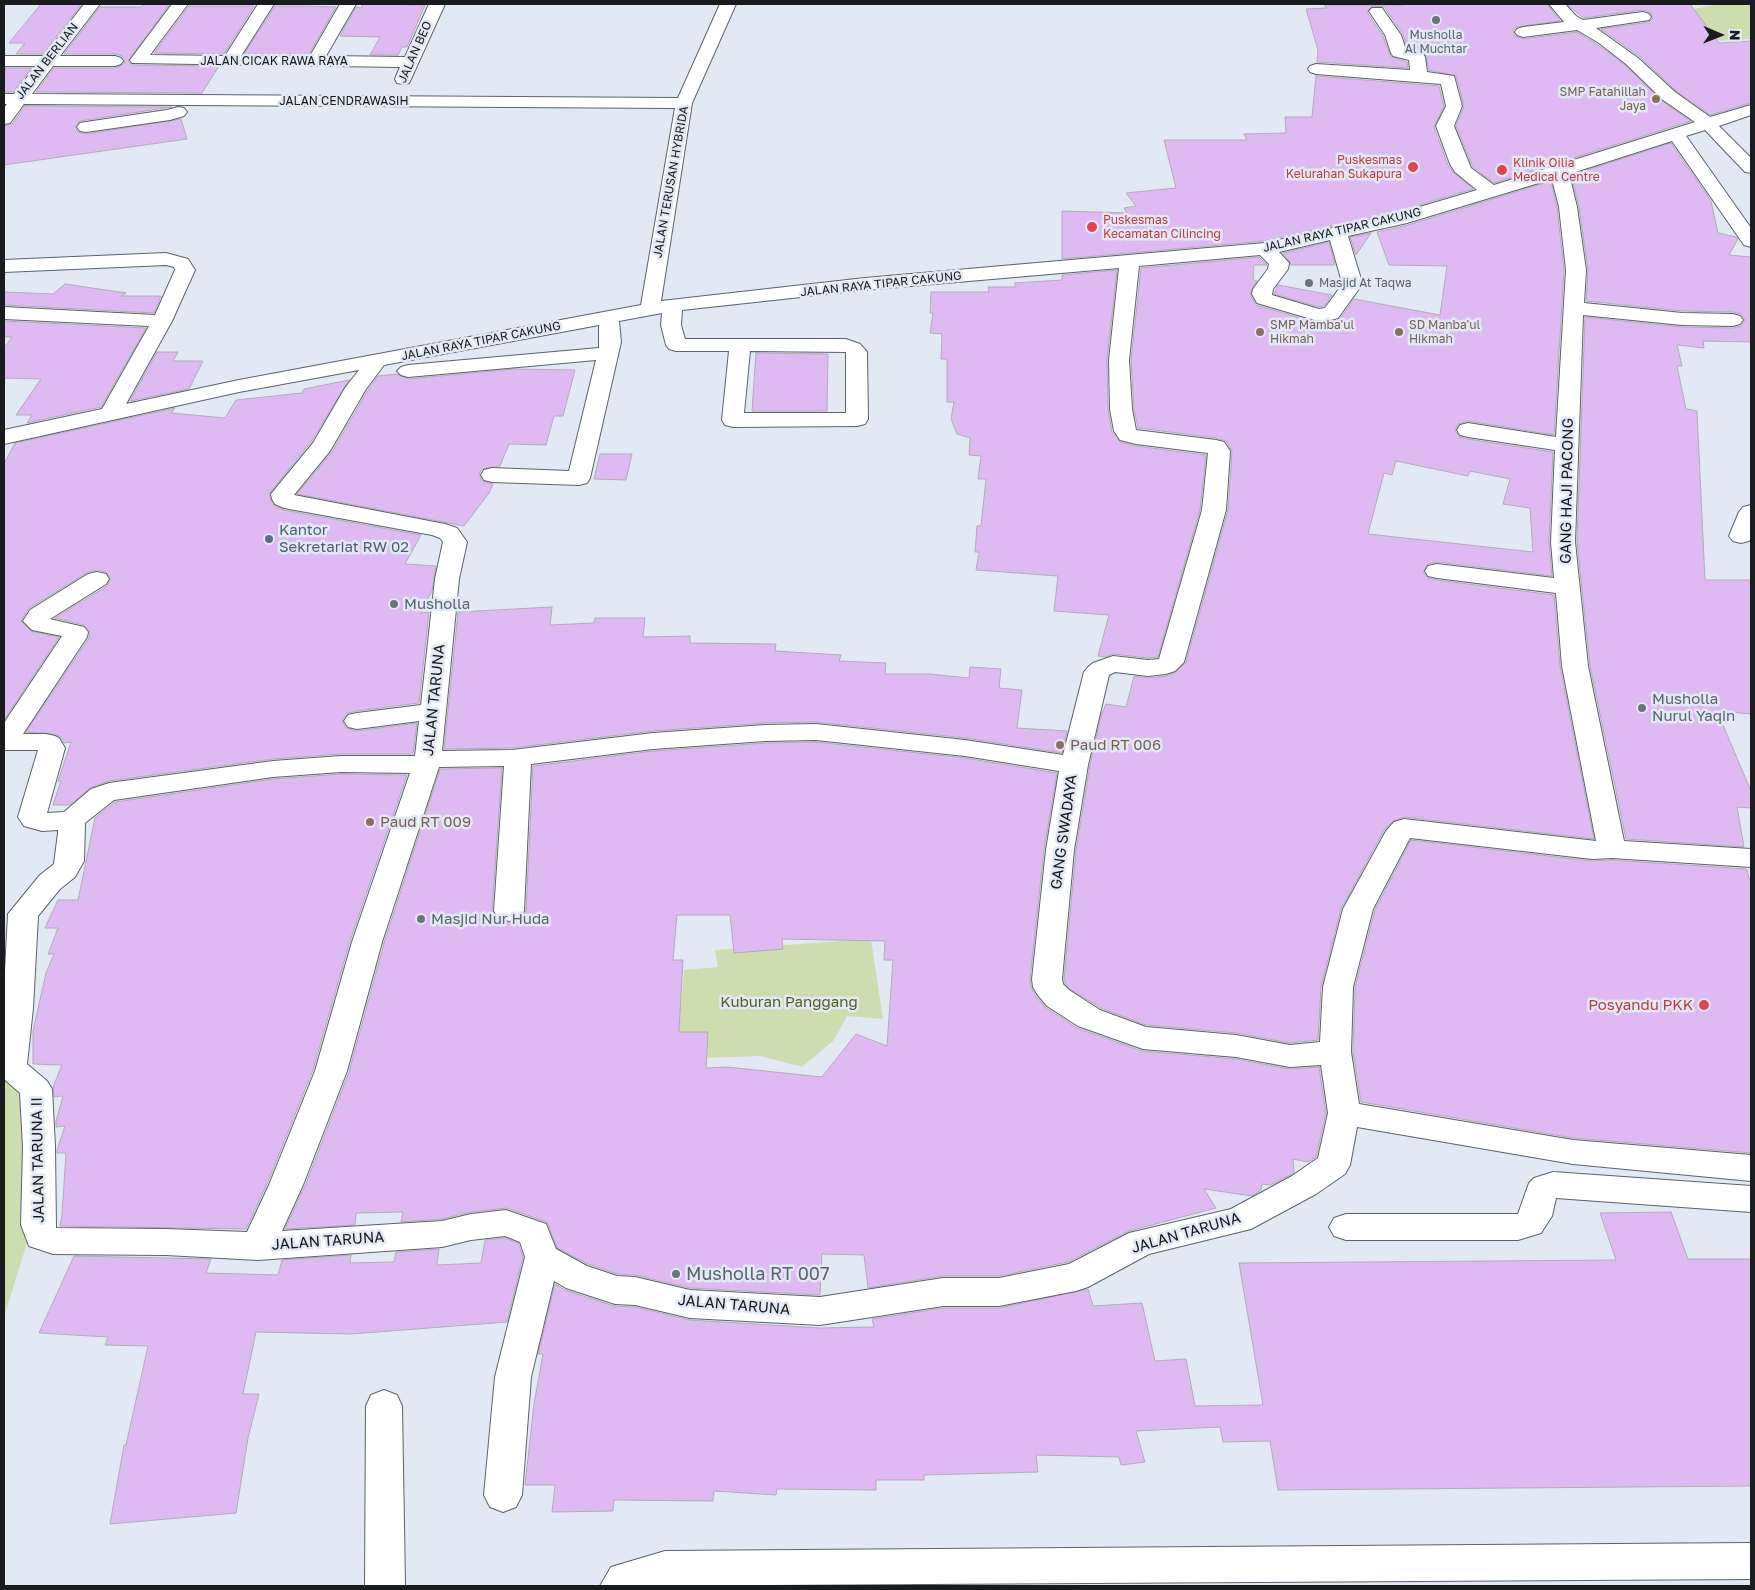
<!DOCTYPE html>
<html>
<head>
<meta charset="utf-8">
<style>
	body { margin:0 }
	#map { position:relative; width:1755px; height:1590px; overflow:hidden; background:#e2e9f4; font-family:"Golos Text",sans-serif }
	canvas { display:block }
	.frame { position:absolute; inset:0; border:5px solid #191b1f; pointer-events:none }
	.north { position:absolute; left:1695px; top:10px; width:50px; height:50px; -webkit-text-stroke:4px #e2e9f4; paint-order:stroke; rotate:91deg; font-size:14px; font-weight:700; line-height:20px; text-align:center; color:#191b1f }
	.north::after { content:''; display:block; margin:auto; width:18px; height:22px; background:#191b1f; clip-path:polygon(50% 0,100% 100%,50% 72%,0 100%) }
</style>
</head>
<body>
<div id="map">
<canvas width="1755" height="1590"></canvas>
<div class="frame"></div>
<div class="north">N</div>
</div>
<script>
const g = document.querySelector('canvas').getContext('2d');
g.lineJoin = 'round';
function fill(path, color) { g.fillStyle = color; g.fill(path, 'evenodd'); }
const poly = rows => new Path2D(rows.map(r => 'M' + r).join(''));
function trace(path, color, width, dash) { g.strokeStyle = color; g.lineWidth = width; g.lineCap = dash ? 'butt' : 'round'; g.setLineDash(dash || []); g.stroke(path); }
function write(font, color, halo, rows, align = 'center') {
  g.font = font + ' "Golos Text",sans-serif'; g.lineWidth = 5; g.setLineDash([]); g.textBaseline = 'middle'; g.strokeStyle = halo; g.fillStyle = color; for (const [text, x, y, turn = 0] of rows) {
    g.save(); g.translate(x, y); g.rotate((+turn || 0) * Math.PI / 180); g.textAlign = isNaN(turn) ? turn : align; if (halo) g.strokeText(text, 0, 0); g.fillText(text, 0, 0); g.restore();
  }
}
fill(poly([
	[1720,4,1751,4,1751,39,1689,42,1655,16],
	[871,939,883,1019,847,1016,834,1040,802,1067,760,1056,677,1059,684,970,718,967,715,950],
	[4,1077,29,1096,30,1233,4,1317]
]), '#ceddaf');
const building = poly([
	[41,4,82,4,43,54,16,54,25,43,9,43,41,4],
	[144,4,170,4,128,61,132,65,219,66,202,93,36,92,54,68,115,68,123,65,125,60,122,56,116,54,64,54,100,7,141,7,144,4],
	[363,4,425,5,407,47,402,47,398,55,370,55,380,37,340,36,356,7,361,8,363,4],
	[1401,4,1547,4,1560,21,1516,27,1513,31,1515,36,1523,39,1577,32,1598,45,1625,65,1662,101,1691,121,1494,183,1473,167,1456,126,1464,106,1456,76,1429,70,1425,53,1407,48,1403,34,1384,7,1372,6,1367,12,1383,36,1391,57,1407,62,1408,68,1317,62,1318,50,1306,9,1327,8,1324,5,1403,5,1401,4],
	[1567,4,1690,4,1719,43,1751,41,1751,103,1710,115,1676,91,1639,56,1601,29,1649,22,1653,18,1650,12,1643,10,1583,18,1567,4],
	[189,6,254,6,224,54,154,53,189,6],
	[275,6,307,6,336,7,309,54,244,54,275,6],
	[5,68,32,68,13,92,4,92,5,68],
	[1316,76,1439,86,1444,106,1434,127,1448,165,1454,173,1473,189,1396,212,1265,241,1062,259,1062,211,1127,213,1124,208,1136,206,1126,193,1176,188,1164,140,1247,140,1244,134,1286,133,1285,117,1312,117,1316,76],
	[25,106,172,107,80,121,75,127,78,132,86,134,181,119,187,139,4,165,4,126,12,124,25,106],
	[1671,143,1711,201,1718,233,1736,237,1738,239,1729,255,1751,257,1751,342,1703,341,1704,348,1677,345,1682,366,1677,366,1686,409,1697,411,1705,580,1751,580,1751,714,1717,711,1751,791,1751,808,1737,807,1744,847,1626,839,1590,666,1577,542,1585,317,1682,327,1733,328,1741,326,1745,320,1741,314,1733,312,1682,311,1586,301,1588,270,1579,207,1571,175,1671,143],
	[1551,181,1557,207,1564,270,1554,435,1468,421,1458,424,1455,431,1460,437,1468,439,1553,452,1549,542,1552,576,1437,562,1428,564,1423,572,1428,578,1437,580,1554,595,1560,666,1594,839,1404,817,1393,821,1384,830,1341,909,1321,987,1318,1040,1290,1043,1236,1033,1146,1025,1101,1008,1070,989,1065,983,1064,979,1076,850,1090,765,1101,716,1106,704,1126,707,1134,676,1148,678,1167,676,1176,672,1186,662,1228,510,1232,451,1226,441,1216,438,1138,428,1134,409,1131,360,1141,268,1259,257,1267,265,1254,265,1253,280,1257,281,1250,294,1256,305,1318,323,1339,320,1354,299,1440,315,1447,266,1389,265,1377,232,1408,225,1551,181],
	[1396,461,1468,476,1470,471,1510,479,1503,504,1530,508,1533,552,1368,534,1384,473,1392,475,1396,461],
	[1371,233,1356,255,1350,237,1371,233],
	[1329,242,1335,265,1291,265,1290,262,1283,253,1329,242],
	[1117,270,1107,360,1108,409,1112,432,1120,442,1136,446,1206,455,1200,510,1158,657,1148,658,1113,654,1105,657,1098,656,1109,615,1054,611,1058,576,976,570,979,552,975,552,977,526,981,526,986,479,978,479,981,456,969,455,970,438,957,434,951,419,954,402,947,402,947,359,941,359,942,334,930,333,933,313,930,313,931,292,989,292,988,287,1016,287,1014,283,1062,280,1062,275,1117,270],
	[65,284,126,293,121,296,161,296,154,313,4,305,4,292,53,294,65,284],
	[1278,285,1332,295,1324,306,1319,307,1274,294,1278,285],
	[4,321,146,328,101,407,27,423,32,415,16,415,41,379,4,378,4,348,12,337,4,337,4,321],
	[157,352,178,352,173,361,203,361,189,389,130,401,157,352],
	[756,353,828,354,827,411,752,411,756,353],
	[514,369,575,370,563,416,554,416,546,445,509,444,500,466,482,469,479,474,482,481,493,484,489,493,464,526,297,494,332,452,368,390,378,376,397,374,408,379,514,369],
	[349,380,311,442,269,494,273,505,284,510,421,535,405,564,436,566,432,591,421,613,429,612,419,703,357,711,348,713,342,720,346,728,357,731,417,723,413,754,341,754,273,759,109,781,90,788,70,805,53,805,61,781,58,781,71,742,64,743,61,737,55,734,26,732,89,638,90,632,84,625,55,618,107,586,111,578,106,572,97,570,88,572,28,609,21,621,31,631,59,637,4,720,4,464,15,443,175,408,171,413,225,418,236,400,302,393,304,389,349,380],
	[600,454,632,454,626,480,594,479,600,454],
	[552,607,550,625,594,623,595,618,645,618,643,637,690,636,690,643,776,644,775,651,841,655,839,661,886,663,885,674,929,674,969,678,970,667,1001,669,999,688,1022,690,1017,728,1067,731,1062,753,965,738,816,722,765,723,653,731,512,748,444,749,458,612,552,607],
	[816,742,965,758,1057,773,1044,850,1030,979,1031,987,1035,995,1046,1008,1077,1028,1142,1051,1236,1059,1290,1069,1319,1067,1326,1113,1316,1157,1308,1162,1293,1159,1294,1173,1271,1185,1262,1184,1261,1190,1252,1196,1204,1189,1216,1208,1129,1231,1068,1262,999,1276,943,1276,868,1288,864,1255,822,1254,820,1295,690,1288,635,1275,617,1274,588,1264,557,1248,547,1222,507,1208,471,1212,442,1219,401,1222,403,1212,356,1213,355,1225,285,1229,305,1186,349,1072,384,943,440,769,502,768,492,911,498,920,510,923,520,920,526,911,533,766,653,751,765,743,816,742],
	[677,915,730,915,734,953,783,949,782,939,885,941,884,960,893,960,887,1046,856,1034,822,1077,727,1067,706,1068,708,1032,679,1032,683,960,673,960,677,915],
	[341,774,407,775,350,941,313,1070,267,1184,246,1229,60,1226,62,1215,66,1153,57,1153,57,1150,65,1126,56,1127,56,1121,63,1096,54,1097,53,1087,62,1065,33,1064,33,1031,46,973,54,954,48,954,58,928,45,928,58,900,78,900,95,818,115,802,273,779,341,774],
	[1411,840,1592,861,1612,860,1747,869,1749,879,1751,879,1751,1153,1573,1138,1361,1102,1353,1052,1355,987,1375,910,1411,840],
	[1671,1212,1688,1259,1751,1259,1751,1486,1278,1490,1270,1441,1223,1442,1220,1427,1136,1431,1145,1462,1121,1465,1119,1457,1036,1455,1038,1472,924,1475,924,1480,876,1480,876,1490,777,1489,776,1495,714,1491,713,1501,614,1500,613,1511,552,1512,555,1485,525,1485,534,1404,543,1354,538,1354,555,1284,565,1290,614,1306,635,1307,690,1320,820,1328,874,1327,872,1319,943,1308,999,1308,1088,1289,1093,1306,1142,1303,1155,1361,1186,1359,1195,1406,1263,1405,1239,1263,1616,1260,1600,1213,1671,1212],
	[505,1238,518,1243,523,1257,507,1322,351,1334,256,1332,243,1394,259,1394,248,1438,236,1513,110,1524,124,1445,126,1445,148,1346,105,1345,108,1337,39,1333,74,1256,211,1259,206,1273,278,1275,282,1260,351,1255,350,1263,394,1262,396,1252,439,1249,437,1265,481,1263,485,1240,505,1238]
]);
fill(building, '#dfb9f1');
trace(building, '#b2abb5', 1);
const minor = poly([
	[84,4,100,4,60,56,115,56,121,58,123,61,121,64,115,66,53,66,32,94,678,98,720,4,736,4,692,103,661,301,865,278,1265,243,1396,214,1477,190,1455,172,1450,164,1436,126,1446,106,1441,84,1316,74,1310,72,1308,69,1310,66,1316,64,1410,70,1409,60,1393,56,1391,53,1385,35,1369,11,1372,8,1382,8,1401,35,1406,50,1423,54,1425,57,1427,72,1454,76,1462,106,1454,126,1471,168,1494,185,1695,122,1663,100,1626,64,1599,43,1577,30,1523,37,1517,35,1515,32,1517,29,1523,27,1564,22,1549,4,1565,4,1576,16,1583,20,1643,12,1649,14,1651,17,1649,20,1596,28,1638,58,1675,92,1710,117,1751,105,1751,115,1719,126,1751,158,1751,173,1745,172,1705,130,1686,136,1751,228,1751,247,1744,245,1672,141,1569,174,1577,207,1586,270,1584,303,1682,313,1733,314,1740,316,1743,320,1740,324,1733,326,1682,325,1583,315,1575,542,1588,666,1624,841,1751,849,1751,867,1612,858,1592,859,1410,838,1373,909,1353,987,1351,1052,1359,1104,1573,1140,1751,1155,1751,1181,1573,1164,1357,1127,1350,1165,1345,1174,1316,1194,1251,1229,1149,1254,1088,1287,1076,1291,999,1306,943,1306,820,1325,690,1318,635,1305,615,1304,566,1288,554,1281,531,1377,522,1495,516,1507,503,1512,490,1507,484,1495,495,1377,525,1257,520,1242,505,1236,471,1240,442,1247,258,1260,166,1255,53,1254,29,1246,21,1225,23,1147,20,1093,4,1079,4,990,8,914,40,875,54,864,58,833,58,830,42,831,24,826,18,817,38,750,4,750,4,723,62,636,32,630,23,621,30,610,88,574,97,572,106,574,109,579,106,584,50,619,84,627,88,632,87,637,23,734,46,734,55,736,59,738,65,748,47,813,64,812,91,789,109,783,273,761,341,756,415,756,419,721,357,729,348,727,344,721,348,715,357,713,421,705,435,579,443,542,440,538,432,535,284,508,275,504,272,499,271,494,313,443,345,388,359,370,239,392,4,444,4,430,102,409,149,326,4,319,4,307,155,315,175,270,174,267,166,265,4,272,4,260,166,253,188,259,195,270,172,321,126,404,239,380,641,305,675,108,24,104,10,123,4,124,4,108,7,104,4,104,4,94,14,94,36,66,4,66,4,56,44,56,84,4],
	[1552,179,1559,207,1566,270,1556,437,1468,423,1460,425,1457,430,1460,435,1468,437,1555,450,1551,542,1554,578,1437,564,1428,566,1425,571,1428,576,1437,578,1556,593,1562,666,1596,841,1404,819,1394,822,1386,831,1343,909,1323,987,1320,1042,1290,1045,1236,1035,1146,1027,1100,1010,1069,990,1063,984,1062,979,1074,850,1088,765,1109,675,1115,672,1148,676,1166,674,1175,671,1184,662,1226,510,1230,451,1224,442,1216,440,1136,430,1132,409,1129,360,1139,266,1260,255,1269,264,1268,269,1253,289,1252,294,1257,303,1318,321,1331,320,1338,318,1361,286,1361,279,1348,236,1407,223,1552,179],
	[1330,240,1341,279,1341,286,1325,308,1319,309,1272,295,1273,289,1288,269,1289,263,1279,252,1330,240],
	[1119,268,1109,360,1110,409,1114,431,1120,440,1136,444,1208,453,1202,510,1159,659,1148,660,1113,656,1093,663,1088,667,1084,672,1063,755,965,740,816,724,765,725,653,733,512,750,442,751,459,579,467,542,457,528,445,524,294,495,330,451,366,389,384,365,599,325,599,348,408,365,401,367,397,371,401,375,408,377,596,360,569,471,492,468,484,470,481,475,484,480,492,482,579,485,587,483,590,478,621,342,619,321,662,313,661,325,666,345,669,349,676,351,729,351,722,420,725,425,733,427,857,426,865,424,868,419,867,352,860,344,846,339,685,339,681,325,682,310,865,290,1119,268],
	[750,351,846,352,846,413,744,413,750,351],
	[816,740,965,756,1059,771,1046,850,1032,979,1033,987,1037,994,1047,1006,1078,1026,1143,1049,1236,1057,1290,1067,1321,1065,1328,1113,1318,1158,1292,1176,1231,1209,1129,1233,1069,1264,999,1278,943,1278,820,1297,690,1290,635,1277,617,1276,587,1266,556,1249,546,1224,506,1210,471,1214,442,1221,282,1231,303,1185,347,1071,382,942,439,767,504,766,494,911,499,918,509,921,519,918,524,911,531,764,653,749,765,741,816,740],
	[341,772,410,773,352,942,315,1071,269,1185,247,1232,166,1229,56,1228,55,1147,52,1089,47,1081,27,1064,33,1008,38,916,60,889,75,877,84,861,85,823,114,800,273,777,341,772],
	[172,4,188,4,150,55,225,56,258,4,274,4,241,56,310,56,340,4,356,4,326,56,405,57,429,4,445,4,411,79,409,83,403,84,397,83,395,79,400,67,132,63,130,60,172,4],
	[178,107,184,108,187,112,184,116,170,120,86,132,80,131,77,127,80,123,86,122,167,110,178,107],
	[1751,505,1751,538,1749,541,1741,543,1733,541,1729,536,1739,512,1743,507,1751,505],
	[1553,1172,1751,1186,1751,1212,1556,1198,1552,1216,1541,1233,1518,1240,1346,1240,1334,1236,1329,1227,1334,1218,1346,1214,1518,1214,1529,1183,1534,1178,1553,1172],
	[384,1390,397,1395,402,1406,405,1586,365,1586,366,1406,371,1395,384,1390],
	[1751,1543,1751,1579,600,1586,611,1567,665,1551,1751,1543]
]);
trace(minor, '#5b626a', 2);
fill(minor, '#fff');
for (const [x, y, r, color] of [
	[1436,20,5,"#6b7280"],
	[1656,99,5,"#8d6e63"],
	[1413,167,6,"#e0444e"],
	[1502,170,6,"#e0444e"],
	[1092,227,6,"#e0444e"],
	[1309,283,5,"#6b7280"],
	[1260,332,5,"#8d6e63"],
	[1399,332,5,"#8d6e63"],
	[269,539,5,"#5c6f8a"],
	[394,604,5,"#6b7280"],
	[1642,708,5,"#6b7280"],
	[1060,745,5,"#8d6e63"],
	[370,822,5,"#8d6e63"],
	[421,919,5,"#6b7280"],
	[1704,1005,6,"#e0444e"],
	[676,1274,5,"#6b7280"]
]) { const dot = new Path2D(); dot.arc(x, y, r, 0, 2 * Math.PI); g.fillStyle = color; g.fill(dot); trace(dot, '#e2e9f4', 2); }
write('12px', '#5b616d', '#e2e9f4', [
	["Musholla",1436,35],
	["Al Muchtar",1436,49],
	["Masjid At Taqwa",1319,283,"left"]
]);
write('12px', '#191b1f', '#e2e9f4', [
	["JALAN BEO",415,52,-66],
	["JALAN BERLIAN",47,61,-52],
	["JALAN CICAK RAWA RAYA",274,61],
	["JALAN CENDRAWASIH",344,101],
	["JALAN TERUSAN HYBRIDA",671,182,-80],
	["JALAN RAYA TIPAR CAKUNG",1342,230,-13],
	["JALAN RAYA TIPAR CAKUNG",881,284,-6],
	["JALAN RAYA TIPAR CAKUNG",481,341,-11]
]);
write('12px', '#785e54', '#e2e9f4', [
	["SMP Fatahillah",1646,92,"right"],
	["Jaya",1646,106,"right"],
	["SMP Mamba'ul",1270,325],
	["Hikmah",1270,339],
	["SD Manba'ul",1409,325],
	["Hikmah",1409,339]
], 'left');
write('12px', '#be3a42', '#e2e9f4', [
	["Puskesmas",1402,160,"right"],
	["Kelurahan Sukapura",1402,174,"right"],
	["Klinik Oilia",1513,163],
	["Medical Centre",1513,177],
	["Puskesmas",1103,220],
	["Kecamatan Cilincing",1103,234]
], 'left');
write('15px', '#191b1f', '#e2e9f4', [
	["GANG HAJI PACONG",1567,491,-89],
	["JALAN TARUNA",434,700,-84],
	["GANG SWADAYA",1064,832,-82],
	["JALAN TARUNA II",38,1160,-91],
	["JALAN TARUNA",1186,1233,-16],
	["JALAN TARUNA",328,1241,-4],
	["JALAN TARUNA",734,1305,5]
]);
write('15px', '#4e5e75', '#e2e9f4', [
	["Kantor",279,530],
	["Sekretariat RW 02",279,547]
], 'left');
write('15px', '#5b616d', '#e2e9f4', [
	["Musholla",404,604],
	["Musholla",1652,699],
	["Nurul Yaqin",1652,716],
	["Masjid Nur Huda",431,919]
], 'left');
write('15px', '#785e54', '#e2e9f4', [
	["Paud RT 006",1070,745],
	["Paud RT 009",380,822]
], 'left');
write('15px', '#4e5f1b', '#e2e9f4', [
	["Kuburan Panggang",789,1002]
]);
write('15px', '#be3a42', '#e2e9f4', [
	["Posyandu PKK",1693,1005]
], 'right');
write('18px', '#5b616d', '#e2e9f4', [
	["Musholla RT 007",686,1274]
], 'left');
</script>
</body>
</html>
